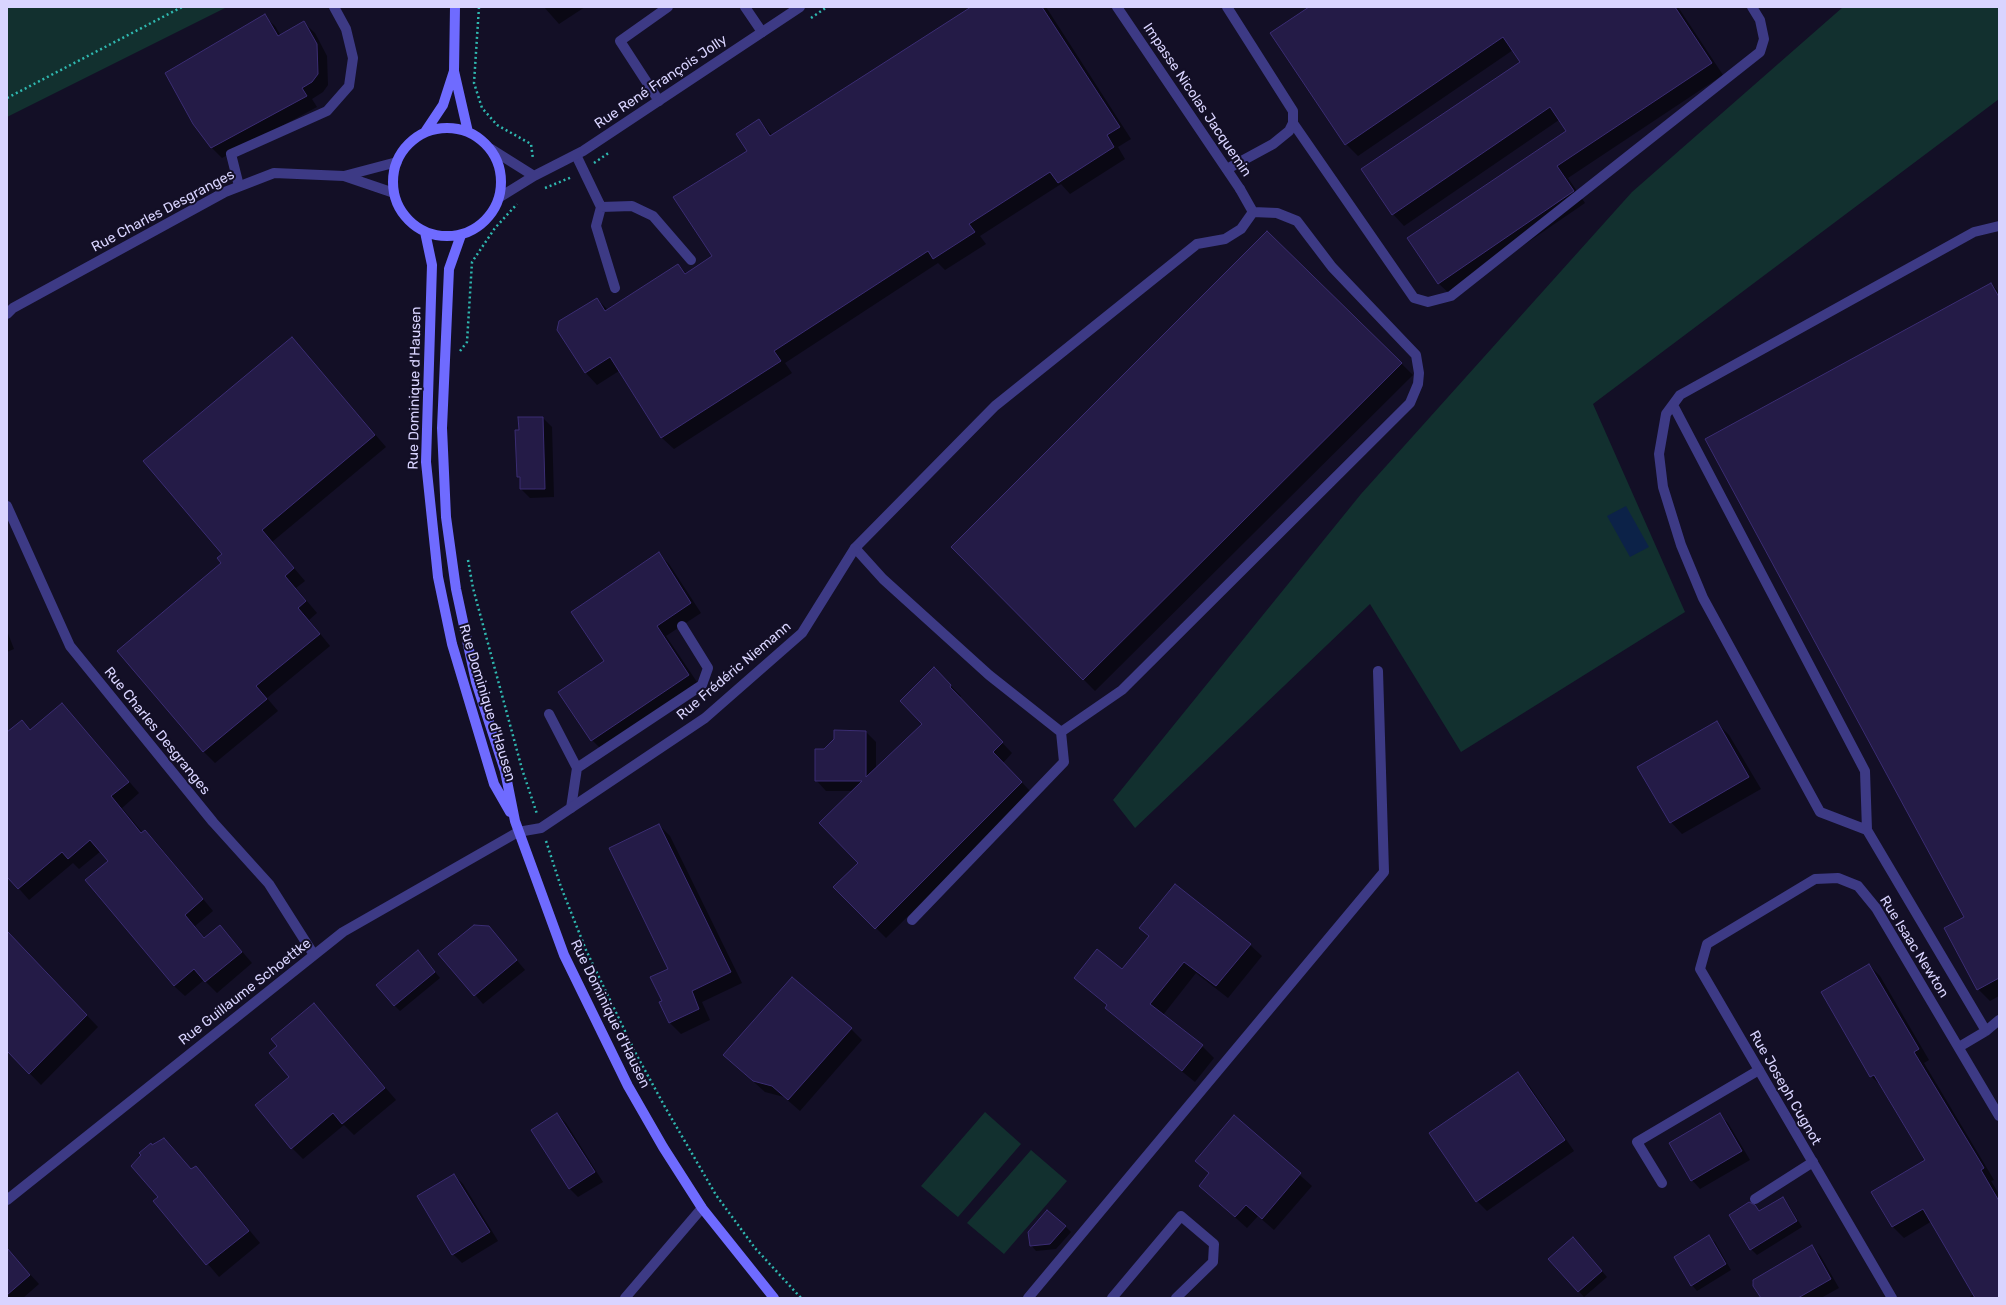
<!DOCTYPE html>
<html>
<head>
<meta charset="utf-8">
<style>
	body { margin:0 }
	#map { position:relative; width:2006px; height:1305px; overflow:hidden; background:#130f26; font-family:Rubik,sans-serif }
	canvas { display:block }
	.frame { position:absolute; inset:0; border:8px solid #d9d4ff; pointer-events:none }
</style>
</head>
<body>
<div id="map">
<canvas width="2006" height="1305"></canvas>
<div class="frame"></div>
</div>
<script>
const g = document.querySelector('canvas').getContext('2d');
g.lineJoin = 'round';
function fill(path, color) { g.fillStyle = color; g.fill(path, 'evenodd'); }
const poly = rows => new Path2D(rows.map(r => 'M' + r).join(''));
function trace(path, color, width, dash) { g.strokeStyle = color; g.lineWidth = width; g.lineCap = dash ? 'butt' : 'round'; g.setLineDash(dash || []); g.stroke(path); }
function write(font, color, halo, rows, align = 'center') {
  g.font = font + ' Rubik,sans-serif'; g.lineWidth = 4; g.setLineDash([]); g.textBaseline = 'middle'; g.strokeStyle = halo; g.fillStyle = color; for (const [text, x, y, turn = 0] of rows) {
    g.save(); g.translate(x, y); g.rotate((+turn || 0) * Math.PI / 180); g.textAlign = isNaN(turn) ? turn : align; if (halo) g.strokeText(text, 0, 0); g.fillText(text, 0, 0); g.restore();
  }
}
fill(poly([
	[7,7,227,7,7,117],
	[1843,7,1999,7,1999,99,1593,404,1685,612,1461,752,1370,604,1135,828,1113,800,1361,494,1632,192],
	[985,1112,1021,1144,958,1217,921,1186],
	[1031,1150,1067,1181,1004,1254,967,1223]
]), '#12302f');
fill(poly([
	[1626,506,1649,547,1630,557,1607,516]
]), '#0c2248');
fill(poly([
	[544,7,585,7,559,24],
	[973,7,1046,7,1131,139,1118,147,1125,159,1070,194,1061,184,980,236,986,244,945,270,938,263,785,363,792,373,674,449,662,438,619,371,597,385,586,373,558,330,597,299,608,310,678,265,687,274,713,256,759,120,773,136],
	[1311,7,1678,7,1723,75,1568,178,1585,203,1451,295,1439,284,1409,238,1567,132,1559,120,1404,226,1393,214,1521,62,1513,50,1358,156,1346,144],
	[264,16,275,26,281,36,304,23,315,33,327,56,328,85,323,92,312,99,317,107,222,158,212,148],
	[1267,232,1413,375,1095,691,952,547],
	[1991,284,1999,292,1999,996,1990,1001,1978,989,1965,917],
	[292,338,386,447,272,542,305,581,296,588,317,613,309,620,330,646,267,698,278,711,215,763,203,751,224,554],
	[519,418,543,418,552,427,554,497,530,498,521,489,521,480,518,476],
	[659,554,669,564,701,613,666,636,699,685,602,750,592,740,560,692,606,661],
	[7,631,14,649,7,652],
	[934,669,961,696,959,698,1012,753,1003,763,1032,793,886,938,835,887,859,863,853,791,826,791,816,780,824,750,866,732,876,742,876,769,923,724],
	[62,704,139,793,122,808,143,833,145,831,156,842,213,911,195,926,205,938,220,926,252,963,217,993,204,980,185,996,174,986,109,861,101,851,79,869,73,863,29,900,7,875,7,733,21,721,31,731],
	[1717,723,1729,735,1761,789,1682,834,1671,822],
	[659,825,670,836,742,983,702,1002,710,1020,681,1034,670,1023,661,1003,664,1001,669,969],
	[489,927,525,970,483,1004,440,954],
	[1141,928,1250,945,1262,956,1228,998,1196,973,1163,1015,1202,1046,1214,1058,1195,1082,1119,1020,1107,1008,1108,1007,1075,978,1123,970,1149,937],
	[7,932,98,1027,41,1085,7,1050],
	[418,951,440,978,400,1011,394,1005],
	[1869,965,1880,976,1929,1060,1924,1063,1994,1180,1991,1181,1999,1194,1999,1298,1968,1298,1974,1294,1932,1221,1904,1238,1893,1227,1872,1192,1926,1161,1882,1087,1871,1076],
	[314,1004,396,1100,354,1135,344,1125,303,1159,292,1148,290,1077,278,1046],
	[851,1029,862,1040,800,1111,784,1097,765,1092,724,1055],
	[1518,1074,1528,1084,1574,1151,1487,1211,1477,1201],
	[557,1114,566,1123,603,1182,578,1197,569,1188],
	[1719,1114,1728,1123,1750,1160,1700,1189,1692,1180],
	[1234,1116,1312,1186,1274,1230,1258,1216,1247,1228,1200,1186,1210,1174,1196,1161],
	[164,1139,192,1170,195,1167,207,1179,260,1243,219,1277,154,1201,159,1197,152,1146],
	[454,1175,463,1184,498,1241,462,1263,453,1254],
	[1782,1198,1788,1204,1802,1227,1757,1255,1751,1249,1755,1206,1760,1211],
	[1065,1226,1071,1232,1056,1249,1036,1251,1031,1245],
	[1709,1237,1715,1242,1731,1270,1697,1291,1692,1285],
	[1578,1244,1607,1277,1584,1297,1550,1259],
	[1811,1247,1820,1255,1839,1288,1821,1298,1762,1298,1752,1282],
	[14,1257,39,1284,23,1298,7,1298,7,1263]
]), '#0007');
const building = poly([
	[971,7,1042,7,1120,127,1107,135,1114,147,1058,183,1050,172,969,224,975,232,933,259,928,251,774,351,781,361,661,438,610,357,585,373,557,330,559,321,597,298,605,311,678,264,685,274,712,256,673,197,747,151,736,134,759,119,770,136,971,7],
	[1309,7,1675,7,1712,63,1557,166,1574,191,1438,284,1407,238,1566,131,1550,107,1392,215,1361,169,1520,62,1503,37,1345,145,1270,33,1309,7],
	[265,14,278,36,304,21,317,44,318,74,312,82,302,88,307,96,211,148,193,124,165,73,265,14],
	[1267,231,1402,363,1083,680,951,547,1267,231],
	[1991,283,1999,297,1999,978,1977,990,1944,928,1964,917,1705,439,1991,283],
	[292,337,375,435,262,530,294,568,285,576,306,601,298,608,320,634,256,686,267,699,203,752,117,651,221,563,217,558,222,554,143,461,292,337],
	[518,417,543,417,545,489,520,489,520,477,517,477,515,430,519,430,518,417],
	[659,552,691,603,657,626,689,675,591,741,558,692,604,661,571,612,659,552],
	[934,667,951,685,950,687,1003,742,993,752,1022,782,875,929,833,887,858,863,819,823,862,781,815,781,815,749,824,749,834,739,834,730,866,731,866,777,922,724,900,701,934,667],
	[62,703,129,782,111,796,141,833,145,830,203,899,185,915,204,938,220,925,242,952,205,982,194,969,174,986,85,880,108,861,90,840,68,859,62,852,18,889,7,877,7,732,22,720,30,730,62,703],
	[1717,721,1749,777,1670,823,1637,767,1717,721],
	[659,824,731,972,692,991,699,1009,669,1023,659,1002,662,1001,650,977,668,969,609,848,659,824],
	[1175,884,1251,944,1216,986,1184,962,1150,1004,1203,1045,1182,1071,1105,1008,1107,1005,1074,978,1097,949,1122,969,1149,936,1139,928,1175,884],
	[474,925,489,926,517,960,474,996,438,954,474,925],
	[7,931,87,1015,29,1074,7,1051,7,931],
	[418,950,435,972,394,1006,376,985,418,950],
	[1869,964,1919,1049,1914,1052,1984,1168,1981,1170,1999,1201,1999,1298,1975,1298,1923,1209,1892,1227,1871,1192,1925,1160,1874,1075,1870,1077,1821,992,1869,964],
	[792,977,852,1028,788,1100,772,1086,753,1081,723,1055,792,977],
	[314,1003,385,1088,342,1124,333,1113,291,1149,255,1105,289,1077,269,1053,277,1046,271,1039,314,1003],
	[1518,1072,1565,1140,1476,1202,1429,1133,1518,1072],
	[557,1113,595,1172,569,1189,531,1130,557,1113],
	[1720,1113,1742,1151,1691,1181,1669,1143,1720,1113],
	[1234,1115,1301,1173,1262,1219,1246,1205,1235,1217,1199,1186,1209,1173,1195,1161,1234,1115],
	[164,1138,191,1169,196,1166,249,1231,206,1265,153,1201,158,1197,131,1166,141,1155,139,1153,151,1143,152,1145,164,1138],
	[454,1174,490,1232,452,1255,417,1196,454,1174],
	[1783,1197,1797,1221,1750,1250,1729,1215,1749,1202,1755,1205,1759,1211,1783,1197],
	[1047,1210,1066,1226,1050,1244,1030,1246,1028,1232,1047,1210],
	[1709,1235,1726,1264,1691,1286,1674,1257,1709,1235],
	[1573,1237,1602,1271,1578,1292,1548,1259,1573,1237],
	[1812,1245,1831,1279,1798,1298,1761,1298,1753,1286,1753,1280,1812,1245],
	[7,1248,30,1275,7,1295,7,1248]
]);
fill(building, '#241b47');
trace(building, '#3b2d73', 1);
trace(poly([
	[479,7,474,83,482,108,497,125,531,144,533,159],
	[811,18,827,7],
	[7,98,182,7],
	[594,163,610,152],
	[545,188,572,177],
	[460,351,467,342,472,262,495,228,517,204],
	[468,560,473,588,522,769,537,814],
	[546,841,561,887,586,950,635,1052,665,1107,716,1195,755,1248,801,1298]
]), '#2fb8b0', 2.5, [2, 3]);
trace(poly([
	[745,7,762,32],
	[659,101,620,41,668,7],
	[1293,123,1414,298,1428,302,1451,296,1760,52,1764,39,1760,20,1752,7],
	[576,155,601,207,596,226,615,288],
	[1227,169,1273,144,1289,131,1293,123,1293,111,1227,7],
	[239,186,231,154,327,111,349,86,353,58,346,29,334,7],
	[601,207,632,206,653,216,691,260],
	[1673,405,1865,771,1867,830],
	[549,714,577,768],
	[1061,732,1122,690,1410,403,1418,384,1419,373,1416,355,1332,267,1297,221,1277,213,1253,212],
	[571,808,577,768,702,685,708,668,682,626],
	[912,920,1064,762,1061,732,989,675,883,579,855,548,995,406,1197,244,1225,239,1241,229,1253,212,1240,189],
	[1986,1031,1999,1020],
	[1959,1047,1986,1031,1867,830,1820,812,1703,598,1681,545,1663,487,1659,454,1666,414,1680,395,1974,232,1999,226],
	[1662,1183,1637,1142,1759,1070],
	[1755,1199,1813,1162],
	[1028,1298,1384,872,1378,671],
	[1112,1298,1181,1216,1214,1244,1213,1262,1176,1298]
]), '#3d3a85', 10);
trace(poly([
	[1117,7,1240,189],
	[491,149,534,176],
	[344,176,397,162],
	[500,197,534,176,583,151,800,7],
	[7,314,13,308,225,192,274,173,344,176,394,193],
	[7,506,70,646,213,822,269,884,314,955],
	[7,1200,343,932,518,832,541,828,705,718,802,633,855,548],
	[625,1298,702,1208],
	[1892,1298,1700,969,1707,944,1815,879,1838,878,1858,886,1876,908,1999,1116]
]), '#3d3a85', 10);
trace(poly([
	[455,7,454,71,468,132],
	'393 182a54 54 0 1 1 108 0a54 54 0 1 1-108 0Z',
	[425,132,443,105,454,71],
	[425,232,432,265,426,462,438,577,452,644,494,784,510,812],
	[461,235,449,269,442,428,446,517,456,589,476,682,505,771,515,821,564,955,628,1086,663,1147,702,1208,774,1298]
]), '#6f6bff', 10);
write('14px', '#d9d4ff', '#130f26', [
	["Rue René François Jolly",661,82,-34],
	["Impasse Nicolas Jacquemin",1197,100,56],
	["Rue Charles Desgranges",163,211,-28],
	["Rue Dominique d'Hausen",415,388,-89],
	["Rue Frédéric Niemann",734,671,-40],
	["Rue Dominique d'Hausen",487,703,73],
	["Rue Charles Desgranges",157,731,51],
	["Rue Isaac Newton",1914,947,58],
	["Rue Guillaume Schoettke",245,992,-38],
	["Rue Dominique d'Hausen",610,1014,64],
	["Rue Joseph Cugnot",1785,1088,60]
]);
</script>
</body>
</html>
